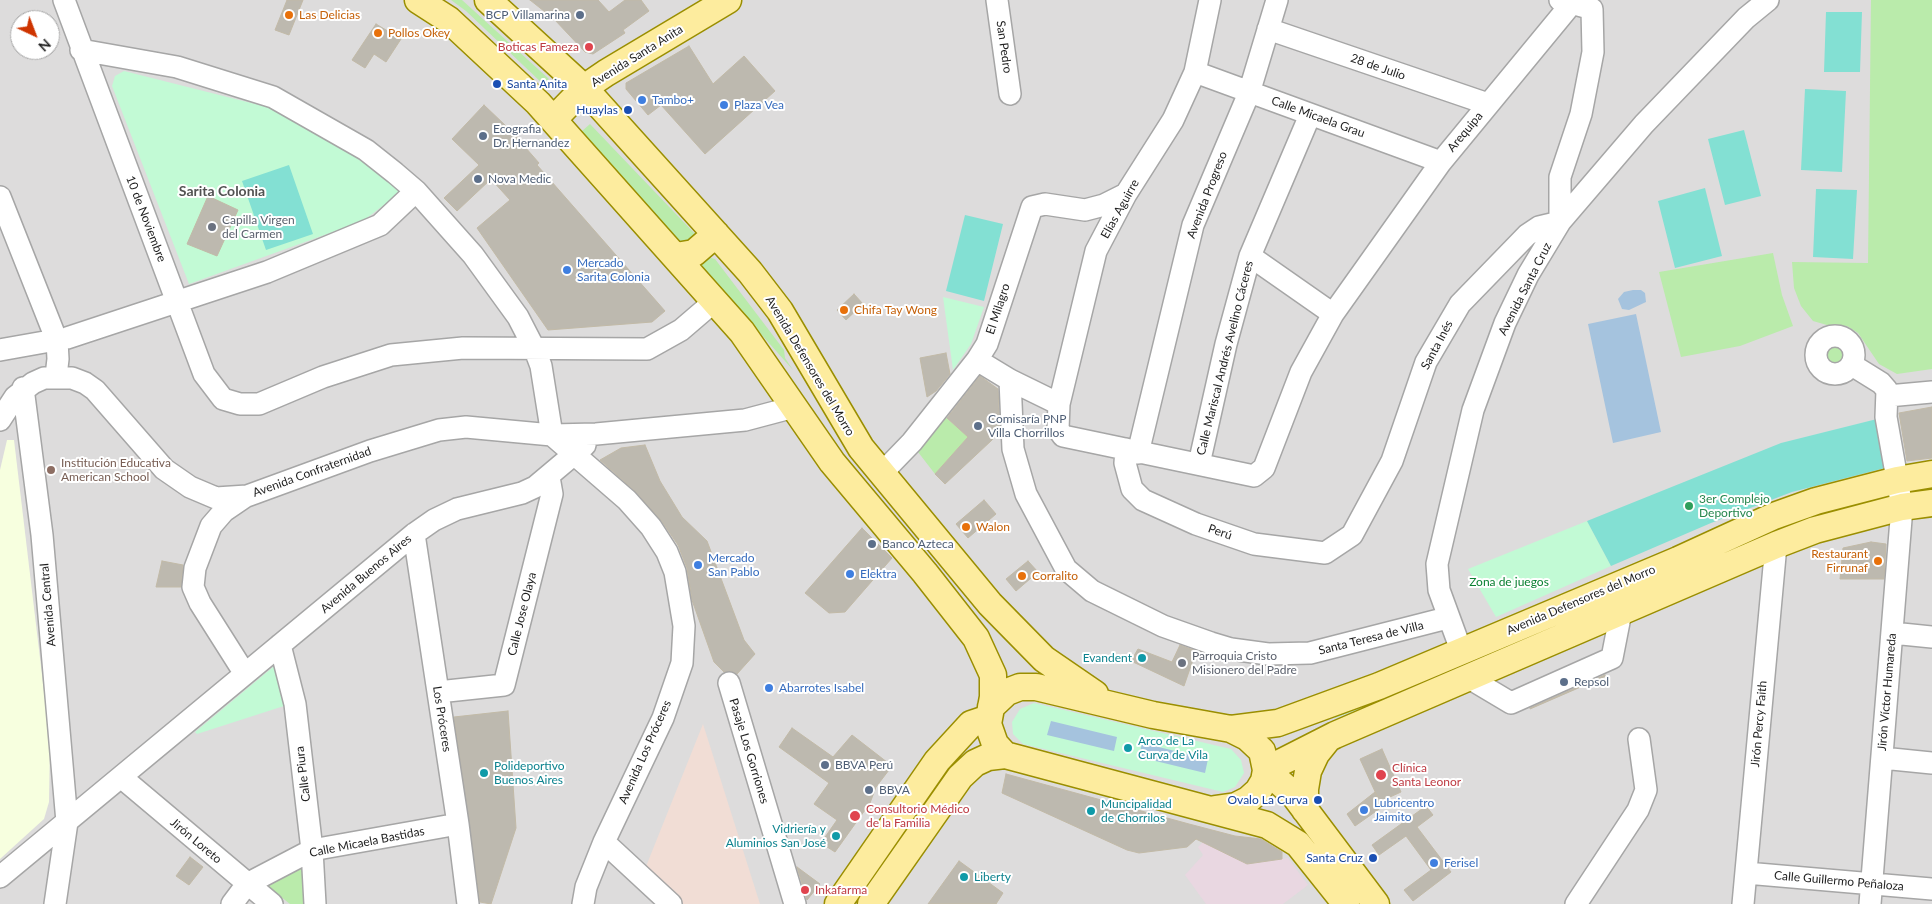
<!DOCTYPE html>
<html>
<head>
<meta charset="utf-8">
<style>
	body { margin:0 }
	#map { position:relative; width:1932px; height:904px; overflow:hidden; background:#f0efe5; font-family:Lato,sans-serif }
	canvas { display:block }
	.north { position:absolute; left:10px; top:10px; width:50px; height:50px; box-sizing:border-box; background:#fff; border:1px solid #a5a5a5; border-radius:50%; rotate:137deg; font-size:14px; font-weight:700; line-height:20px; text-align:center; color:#1f1f1f }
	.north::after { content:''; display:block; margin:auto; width:18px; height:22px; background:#ce3400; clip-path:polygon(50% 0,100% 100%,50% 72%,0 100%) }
</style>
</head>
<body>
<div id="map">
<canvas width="1932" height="904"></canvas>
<div class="north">N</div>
</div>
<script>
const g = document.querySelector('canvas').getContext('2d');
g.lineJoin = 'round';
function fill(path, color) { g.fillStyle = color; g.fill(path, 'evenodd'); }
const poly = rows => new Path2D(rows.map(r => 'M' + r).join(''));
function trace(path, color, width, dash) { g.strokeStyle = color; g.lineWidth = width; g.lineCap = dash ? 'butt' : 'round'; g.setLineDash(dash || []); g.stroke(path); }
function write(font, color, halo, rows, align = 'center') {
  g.font = font + ' Lato,sans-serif'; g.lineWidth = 4; g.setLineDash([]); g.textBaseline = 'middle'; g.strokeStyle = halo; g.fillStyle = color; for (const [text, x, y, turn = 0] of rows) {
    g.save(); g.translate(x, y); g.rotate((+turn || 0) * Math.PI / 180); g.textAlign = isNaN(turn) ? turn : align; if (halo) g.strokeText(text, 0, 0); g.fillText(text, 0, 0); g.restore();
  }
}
fill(poly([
	[0,0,1932,0,1932,904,0,904],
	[20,20,50,20,50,50,20,50]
]), '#dddcdc');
fill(poly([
	[703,724,760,904,673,904,641,879]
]), '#f1ddd5');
fill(poly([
	[1204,841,1250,864,1288,858,1308,885,1283,904,1206,904,1185,875,1203,855,1198,847]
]), '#e9d7e1');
fill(poly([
	[7,440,14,440,50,742,49,802,44,819,0,859,0,470]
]), '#f7ffdf');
fill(poly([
	[451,0,462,0,549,79,543,84,466,11],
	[1871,0,1932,0,1932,369,1897,374,1879,364,1858,333,1847,326,1827,325,1813,321,1801,306,1794,288,1792,262,1868,263],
	[590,124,695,234,694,238,682,245,581,132],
	[1773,253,1782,295,1793,326,1740,346,1681,357,1659,272],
	[705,256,715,259,784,350,785,358,793,370,703,269,700,263],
	'1824 354a12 12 0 1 1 24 0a12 12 0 1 1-24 0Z',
	[943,415,968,437,935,474,918,452,918,446],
	[1877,495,1878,501,1797,523,1828,509],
	[1778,528,1630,595,1381,701,1335,718,1334,716],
	[303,865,308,904,290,904,265,884]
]), '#baebab');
fill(poly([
	[124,71,267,107,348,150,379,171,402,191,363,221,189,284,112,86,115,76],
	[943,297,984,307,971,344,953,370],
	[1587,521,1611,566,1496,617,1468,569],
	[273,667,282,672,287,705,197,734,195,732],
	[1034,703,1231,749,1241,760,1244,773,1235,787,1223,792,1023,744,1013,734,1012,722,1020,709]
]), '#c2fad5');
fill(poly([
	[1826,12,1862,12,1860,72,1824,72],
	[1805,89,1846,91,1842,172,1801,170],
	[1744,130,1761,196,1725,205,1708,139],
	[289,165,313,234,266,250,242,181],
	[1705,188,1722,256,1675,268,1658,201],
	[1816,189,1857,190,1853,259,1813,257],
	[965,215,1003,224,984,301,946,291],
	[1877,419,1885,468,1792,492,1711,523,1611,566,1587,521,1781,443]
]), '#83e0d3');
fill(poly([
	[1633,290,1641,290,1645,293,1646,302,1629,310,1622,309,1618,299,1624,292],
	[1636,314,1661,432,1613,443,1588,324],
	[1051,721,1117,737,1114,751,1047,735],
	[1142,743,1208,759,1205,773,1139,757]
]), '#a5c3de');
const building = poly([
	[287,0,303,0,289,35,275,30,287,0],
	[530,0,598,0,609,12,625,0,641,0,649,11,623,30,625,33,593,54,585,52,554,19,530,0],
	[376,24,401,39,386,62,374,54,365,68,352,60,376,24],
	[689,46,713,84,744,56,775,91,705,154,661,105,648,115,626,89,626,83,689,46],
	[484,105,527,146,525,147,539,163,537,165,665,311,652,322,548,330,477,228,510,200,491,179,457,211,444,198,479,165,452,139,484,105],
	[208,196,238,210,217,256,187,244,208,196],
	[854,294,863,304,846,320,837,310,854,294],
	[946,353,950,374,936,391,927,397,920,358,946,353],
	[980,376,998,389,1000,428,992,440,945,484,935,474,968,437,947,418,980,376],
	[1932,407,1932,458,1907,461,1899,413,1932,407],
	[645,445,660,481,682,517,707,541,744,640,755,654,737,674,731,671,724,672,714,662,692,600,687,568,678,545,661,520,635,491,600,460,621,448,645,445],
	[984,500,996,514,968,538,956,524,984,500],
	[862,528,892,558,845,612,829,613,805,593,862,528],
	[1871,542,1886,544,1884,579,1840,579,1843,548,1871,542],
	[162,561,183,565,181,587,156,587,162,561],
	[1028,561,1038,572,1016,591,1006,579,1028,561],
	[1180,645,1196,651,1184,686,1131,661,1138,649,1172,662,1180,645],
	[1605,675,1606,676,1530,709,1530,708,1605,675],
	[508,711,516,828,491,904,480,902,454,717,508,711],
	[792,728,833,757,852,735,892,766,876,787,870,803,835,852,821,843,837,820,814,804,829,783,779,747,792,728],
	[1382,749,1401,792,1379,802,1382,807,1355,826,1347,814,1375,792,1378,798,1360,759,1382,749],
	[1006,774,1189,824,1235,836,1261,839,1282,852,1282,859,1247,864,1196,839,1187,847,1139,853,1127,850,1002,793,1006,774],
	[1426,806,1433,815,1417,827,1451,872,1413,901,1404,890,1431,870,1406,836,1379,855,1372,845,1426,806],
	[190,857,203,867,189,885,176,876,190,857],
	[959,861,1003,893,996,904,928,904,959,861],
	[797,867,820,884,807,900,797,867]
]);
fill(building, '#bdb9af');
trace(building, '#c2baa7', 1);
const minor = poly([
	[64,0,204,374,223,399,240,404,259,404,323,377,391,355,463,348,647,349,681,330,716,300],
	[997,0,1010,94],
	[1210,0,1195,72,1173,120,1126,194,1096,251,1059,404,1058,429,1063,436,1254,476,1264,468,1301,372,1333,314,1441,162,1572,3],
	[1268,29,1488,104],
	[81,50,177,67,273,97,366,150,395,173,416,191,473,255,518,317,535,350,541,366,552,435,627,500,651,527,667,552,675,572,684,626,682,663,663,718,604,842,586,887,583,904],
	[1195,72,1441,162],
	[0,197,57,341,58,359,56,376],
	[1250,256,1333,314],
	'1816 355a19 19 0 1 1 38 0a19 19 0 1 1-38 0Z',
	[0,350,67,338,267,272,380,225,416,191],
	[977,360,1010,380,1059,404],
	[1852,365,1881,383,1887,390,1886,417,1902,507,1870,904],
	[1010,380,1013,449,1026,494,1066,569,1092,591,1163,626,1211,643,1231,649,1268,654,1310,653,1447,618],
	[23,388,42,535,67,822,55,904],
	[1888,396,1932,392],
	[0,420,15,397,33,383,44,378,72,378,85,383,95,390,164,469,190,487,216,498,247,496,370,451,439,430,466,427,552,435,596,434,745,420,794,407],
	[1126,449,1125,463,1132,489,1143,500,1196,524,1254,544,1325,553,1352,535,1392,461,1426,362,1460,304,1527,235,1539,227,1560,222,1560,177,1581,114,1593,52,1592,9,1560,0],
	[1138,453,1193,225,1249,93,1277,0],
	[1199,464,1226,344,1250,256,1310,115],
	[881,474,912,442,977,360,987,344,1032,207,1045,204,1085,210,1104,205,1126,194],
	[414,534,458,824,468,904],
	[1892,633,1932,637],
	[280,645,295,704,312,850,315,904],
	[1461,650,1439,590,1437,564,1473,410,1505,323,1528,275,1560,222,1644,124,1746,18,1768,0],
	[245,674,200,603,193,587,195,568,211,526,224,511,246,496],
	[1469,678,1511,703,1612,658,1621,612],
	[729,683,795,904],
	[438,692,504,685,552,494,549,477],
	[1882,758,1932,763],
	[121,777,272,904],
	[604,842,671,904],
	[1746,873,1932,889],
	[0,877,414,534,434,520,457,509,522,493,535,487,585,445],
	[232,904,247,884,312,850,458,824],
	[1576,904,1638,810,1646,790,1639,739],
	[1743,904,1776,545]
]);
const major = poly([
	[418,0,449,20,538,103,742,332,832,462,925,573,976,638,993,675,993,697,988,724,995,744,1005,755,1020,759,1267,825,1298,844,1346,904],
	[488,0,584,88,750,272,780,311,861,448,990,604,1044,659,1095,694],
	[553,120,584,88,606,73,728,0],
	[676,256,694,253,716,234],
	[991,707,1007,692,1020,687,1036,687,1153,715,1231,729,1278,723,1379,686,1678,560,1774,516,1816,501,1897,480,1932,474],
	[1266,770,1335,735,1776,545,1815,530,1902,507,1932,503],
	[1266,770,1294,795,1376,904],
	[1215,809,1236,806,1248,800,1258,791,1264,781,1266,770,1262,751,1247,737,1231,729],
	[1305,810,1305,789,1308,771,1316,754,1328,739],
	[838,904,937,761,971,724,989,718],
	[871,904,960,777,975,763,988,757,1005,755]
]);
trace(minor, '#a6a6a6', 24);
trace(major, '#9a8e00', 29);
trace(minor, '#fff', 21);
trace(major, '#fdec9e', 26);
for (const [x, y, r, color] of [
	[289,15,5,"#e8710a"],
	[580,15,5,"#5c6f8a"],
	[378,33,5,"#e8710a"],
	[589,47,5,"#e0444e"],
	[497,84,5,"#1a4fb4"],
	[642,100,5,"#3f7fe0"],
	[724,105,5,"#3f7fe0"],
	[628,110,5,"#1a4fb4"],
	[483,136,5,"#5c6f8a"],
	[478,179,5,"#5c6f8a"],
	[212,227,5,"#6b7280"],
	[567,270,5,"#3f7fe0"],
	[844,310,5,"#e8710a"],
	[978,426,5,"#5c6f8a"],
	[51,470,5,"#8d6e63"],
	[1689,506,5,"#2e9e5b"],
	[966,527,5,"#e8710a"],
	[872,544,5,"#5c6f8a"],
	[1878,561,5,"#e8710a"],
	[698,565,5,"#3f7fe0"],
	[850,574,5,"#3f7fe0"],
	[1022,576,5,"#e8710a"],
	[1142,658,5,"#0f9aa8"],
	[1182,663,5,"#6b7280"],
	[1564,682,5,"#5c6f8a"],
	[769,688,5,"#3f7fe0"],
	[1128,748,5,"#0f9aa8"],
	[825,765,5,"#5c6f8a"],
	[484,773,5,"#0f9aa8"],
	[1381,775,6,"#e0444e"],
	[869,790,5,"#5c6f8a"],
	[1318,800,5,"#1a4fb4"],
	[1364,810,5,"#3f7fe0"],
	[1091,811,5,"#0f9aa8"],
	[855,816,6,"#e0444e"],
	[836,836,5,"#0f9aa8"],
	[1373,858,5,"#1a4fb4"],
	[1434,863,5,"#3f7fe0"],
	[964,877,5,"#0f9aa8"],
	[805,890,5,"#e0444e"]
]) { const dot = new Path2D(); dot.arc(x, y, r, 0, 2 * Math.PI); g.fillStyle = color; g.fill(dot); trace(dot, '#fff', 2); }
write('12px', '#c56008', '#fff', [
	["Las Delicias",299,15],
	["Pollos Okey",388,33],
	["Chifa Tay Wong",854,310],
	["Walon",976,527],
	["Restaurant",1868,554,"right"],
	["Firrunaf",1868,568,"right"],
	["Corralito",1032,576]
], 'left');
write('12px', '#4e5e75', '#fff', [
	["BCP Villamarina",570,15,"right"],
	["Ecografia",493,129],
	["Dr. Hernandez",493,143],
	["Nova Medic",488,179],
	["Comisaría PNP",988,419],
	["Villa Chorrillos",988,433],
	["Banco Azteca",882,544],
	["Repsol",1574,682],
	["BBVA Perú",835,765],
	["BBVA",879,790]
], 'left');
write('12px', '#be3a42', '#fff', [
	["Boticas Fameza",579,47,"right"],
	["Clínica",1392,768],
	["Santa Leonor",1392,782],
	["Consultorio Médico",866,809],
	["de la Familia",866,823],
	["Inkafarma",815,890]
], 'left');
write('12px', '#1f1f1f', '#fff', [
	["San Pedro",1004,47,82],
	["Avenida Santa Anita",637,56,-32],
	["28 de Julio",1378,67,19],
	["Calle Micaela Grau",1318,117,20],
	["Arequipa",1465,132,-50],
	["Avenida Progreso",1207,195,-69],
	["Elías Aguirre",1120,209,-61],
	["10 de Noviembre",146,219,69],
	["Avenida Santa Cruz",1525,289,-63],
	["El Milagro",998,309,-72],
	["Santa Inés",1437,345,-62],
	["Calle Mariscal Andrés Avelino Cáceres",1225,358,-76],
	["Avenida Defensores del Morro",810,366,59],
	["Avenida Confraternidad",312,472,-20],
	["Perú",1220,532,19],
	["Avenida Buenos Aires",366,574,-40],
	["Avenida Defensores del Morro",1581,600,-23],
	["Avenida Central",48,605,-95],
	["Calle Jose Olaya",522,614,-76],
	["Santa Teresa de Villa",1371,638,-14],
	["Jirón Víctor Humareda",1887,692,-85],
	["Los Próceres",442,719,81],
	["Jirón Percy Faith",1759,724,-85],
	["Pasaje Los Gorriones",749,751,73],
	["Avenida Los Próceres",645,752,-66],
	["Calle Piura",303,774,-97],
	["Jirón Loreto",196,841,40],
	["Calle Micaela Bastidas",367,842,-11],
	["Calle Guillermo Peñaloza",1839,881,5]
]);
write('12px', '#164399', '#fff', [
	["Santa Anita",507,84,"left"],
	["Huaylas",618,110],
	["Ovalo La Curva",1308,800],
	["Santa Cruz",1363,858]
], 'right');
write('12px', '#366cbe', '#fff', [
	["Tambo+",652,100],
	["Plaza Vea",734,105],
	["Mercado",577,263],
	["Sarita Colonia",577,277],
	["Mercado",708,558],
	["San Pablo",708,572],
	["Elektra",860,574],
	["Abarrotes Isabel",779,688],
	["Lubricentro",1374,803],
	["Jaimito",1374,817],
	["Ferisel",1444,863]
], 'left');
write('12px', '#5b616d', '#fff', [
	["Capilla Virgen",222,220],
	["del Carmen",222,234],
	["Parroquia Cristo",1192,656],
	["Misionero del Padre",1192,670]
], 'left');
write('12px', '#785e54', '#fff', [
	["Institución Educativa",61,463],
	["American School",61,477]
], 'left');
write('12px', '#27864d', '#fff', [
	["3er Complejo",1699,499],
	["Deportivo",1699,513]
], 'left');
write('12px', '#0a8032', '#fff', [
	["Zona de juegos",1509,582]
]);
write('12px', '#0d838f', '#fff', [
	["Evandent",1132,658,"right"],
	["Arco de La",1138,741],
	["Curva de Vila",1138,755],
	["Polideportivo",494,766],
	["Buenos Aires",494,780],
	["Muncipalidad",1101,804],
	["de Chorrilos",1101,818],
	["Vidriería y",826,829,"right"],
	["Aluminios San José",826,843,"right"],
	["Liberty",974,877]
], 'left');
write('bold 14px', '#525252', '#fff', [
	["Sarita Colonia",222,191]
]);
</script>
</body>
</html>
